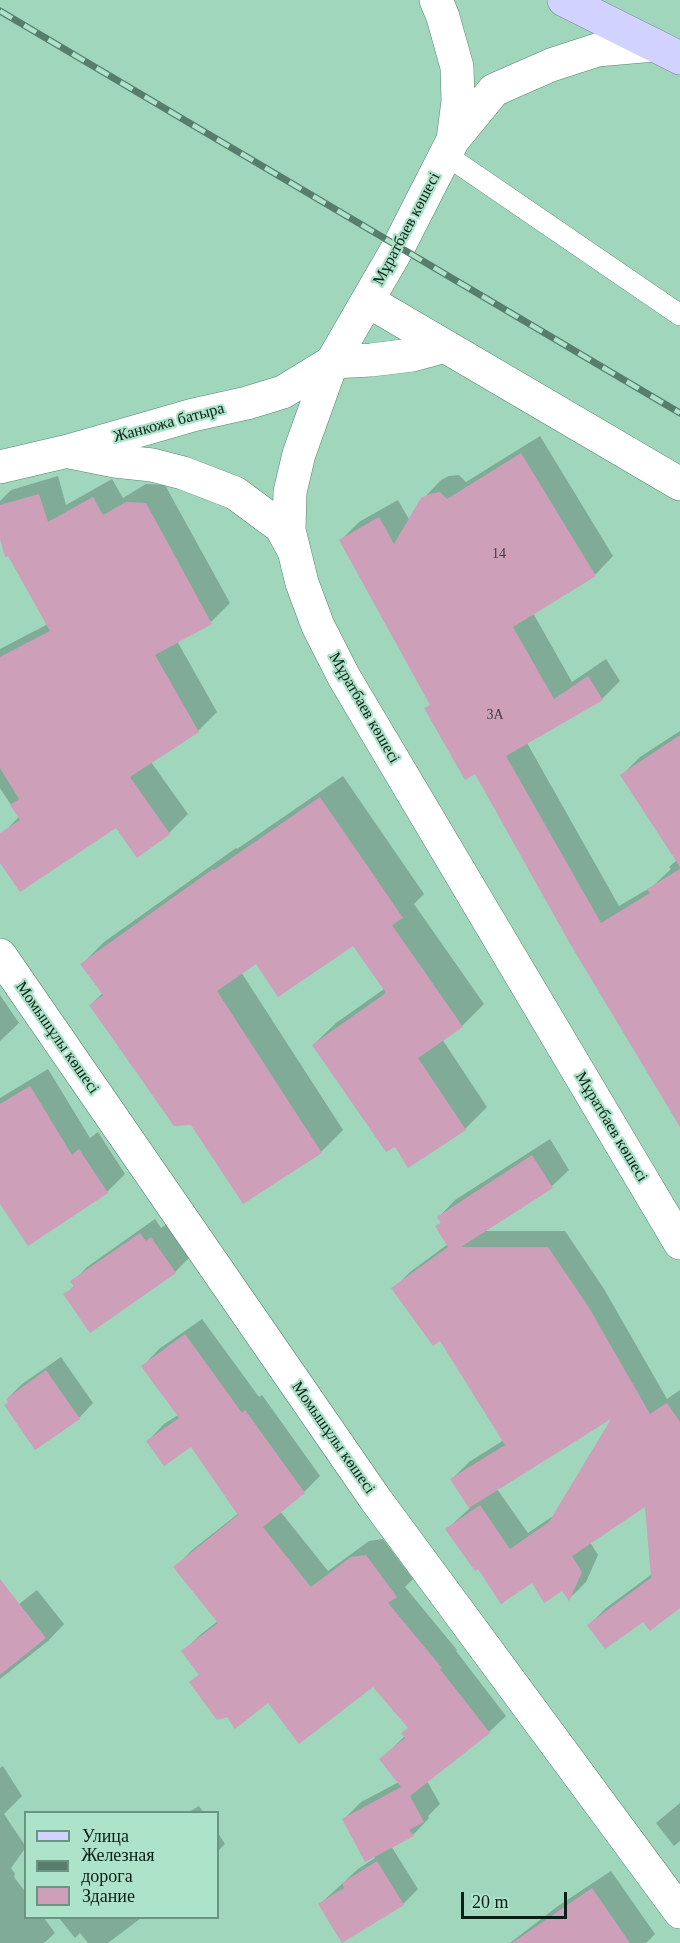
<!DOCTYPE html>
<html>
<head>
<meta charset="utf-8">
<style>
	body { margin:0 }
	#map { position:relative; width:680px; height:1943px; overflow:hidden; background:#a0d6bc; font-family:"Times New Roman",serif }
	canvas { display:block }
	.legend { position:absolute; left:24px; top:1811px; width:195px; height:108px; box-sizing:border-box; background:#ace3c9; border:2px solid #6b9582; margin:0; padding:8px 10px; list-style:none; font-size:18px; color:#0a2017 }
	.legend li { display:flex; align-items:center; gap:12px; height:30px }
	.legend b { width:30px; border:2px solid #6b9582 }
	.scale { position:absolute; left:461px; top:1892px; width:106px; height:27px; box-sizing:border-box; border:3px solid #0a2017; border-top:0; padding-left:8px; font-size:18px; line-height:21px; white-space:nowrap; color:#0a2017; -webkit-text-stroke:4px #ace3c9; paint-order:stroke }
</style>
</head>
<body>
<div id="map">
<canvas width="680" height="1943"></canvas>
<ul class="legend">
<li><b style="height:8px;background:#d2d2fe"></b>Улица</li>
<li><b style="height:8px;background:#577e6c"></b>Железная дорога</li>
<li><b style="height:16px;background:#ce9fb9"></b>Здание</li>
</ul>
<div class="scale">20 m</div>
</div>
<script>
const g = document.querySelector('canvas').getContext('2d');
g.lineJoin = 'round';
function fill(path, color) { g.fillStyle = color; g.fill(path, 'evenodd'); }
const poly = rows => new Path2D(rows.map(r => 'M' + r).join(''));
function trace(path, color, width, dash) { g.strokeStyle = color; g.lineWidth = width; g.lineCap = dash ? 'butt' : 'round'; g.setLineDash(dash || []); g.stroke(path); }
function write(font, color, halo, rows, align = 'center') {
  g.font = font + ' "Times New Roman",serif'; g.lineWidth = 4.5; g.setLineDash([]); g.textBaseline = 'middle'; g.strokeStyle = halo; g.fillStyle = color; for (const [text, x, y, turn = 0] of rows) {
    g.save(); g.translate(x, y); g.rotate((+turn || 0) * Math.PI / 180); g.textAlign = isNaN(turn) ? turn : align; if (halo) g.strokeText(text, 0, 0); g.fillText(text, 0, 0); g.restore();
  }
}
fill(poly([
	[540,436,613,556,595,575,533,613,572,682,606,659,620,681,602,699,527,743,619,906,653,886,671,869,669,867,677,860,622,775,640,757,680,731,680,1124,475,772,426,709,431,704,341,540,359,522,398,500,410,521,423,499,441,480,449,476,459,475,466,482],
	[58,476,66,505,112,479,123,498,146,484,165,485,230,603,211,622,177,641,217,712,198,731,151,762,188,814,169,833,116,826,0,860,0,846,4,832,19,817,0,788,0,649,48,624,0,534,0,501,11,490],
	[343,776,424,894,414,904,484,1004,462,1026,442,1039,487,1107,465,1129,395,1145,313,1045,336,1023,384,989,353,944,256,962,241,972,343,1130,321,1152,192,1123,90,1005,103,993,82,964,104,942,236,848,237,849],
	[0,995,19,1023,0,1041],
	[48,1069,90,1138,98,1132,125,1174,107,1192,0,1202,0,1098],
	[550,1139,569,1170,552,1186,484,1231,565,1231,604,1289,667,1399,680,1390,680,1606,643,1620,589,1625,606,1608,652,1574,646,1504,590,1542,598,1555,586,1582,569,1599,563,1589,478,1567,447,1529,470,1508,452,1479,469,1462,504,1440,441,1339,393,1289,410,1272,448,1244,437,1226,442,1222,439,1217,455,1200],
	[616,1414,556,1514,528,1533,497,1489],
	[155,1219,161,1228,167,1224,190,1257,175,1272,90,1331,65,1295,75,1285,72,1282,87,1267],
	[202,1319,259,1397,262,1395,320,1476,304,1492,280,1511,328,1571,369,1541,383,1539,413,1579,405,1587,457,1650,456,1651,506,1716,489,1732,427,1781,440,1804,428,1816,429,1818,413,1835,391,1846,418,1889,403,1904,320,1904,358,1869,375,1858,344,1819,361,1802,399,1782,381,1759,405,1736,409,1727,373,1685,269,1701,191,1682,200,1674,183,1652,200,1635,218,1621,175,1567,192,1550,239,1513,191,1445,148,1441,164,1424,178,1415,143,1366,159,1349],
	[61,1357,93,1403,79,1418,10,1402,7,1399,22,1384],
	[37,1590,64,1624,48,1641,0,1679,0,1619],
	[3,1766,22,1796,4,1814,26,1847,11,1868,15,1874,14,1877,26,1893,26,1918,44,1918,55,1933,44,1943,0,1943,0,1768],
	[680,1803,680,1841,674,1846,656,1823],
	[199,1806,203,1812,189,1812],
	[218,1833,225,1844,218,1851],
	[611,1871,655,1934,646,1943,510,1943,558,1906],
	[59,1918,141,1918,108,1943,88,1943,80,1933,75,1938]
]), '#0003');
fill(poly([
	[521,453,596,576,513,627,554,699,588,676,603,700,506,756,601,923,650,893,647,889,680,869,680,1127,569,942,475,774,465,780,424,708,430,705,339,540,379,517,394,544,421,498,430,494,440,492,447,499],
	[39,494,48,522,93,497,103,515,126,502,146,503,212,624,155,655,199,732,130,777,170,834,137,858,116,828,20,892,0,863,0,833,20,820,10,805,19,799,0,768,0,657,50,631,8,556,5,557,0,539,0,505],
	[680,735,680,867,620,775],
	[320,797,403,918,392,925,463,1027,418,1058,466,1130,408,1168,395,1147,386,1152,312,1045,386,993,353,946,278,997,256,964,217,991,322,1153,243,1204,191,1125,174,1126,89,1005,103,995,80,964,213,869,214,870],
	[30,1086,72,1155,79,1149,108,1193,28,1246,0,1204,0,1104],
	[532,1155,553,1188,461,1247,548,1247,588,1306,650,1414,667,1403,680,1422,680,1608,650,1631,643,1622,605,1649,587,1625,651,1578,645,1507,572,1556,582,1572,569,1601,562,1591,544,1603,532,1583,501,1604,478,1569,475,1571,445,1529,480,1505,510,1549,549,1522,611,1419,469,1508,450,1479,505,1445,440,1341,433,1346,391,1288,448,1247,435,1226,441,1223,437,1217],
	[140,1233,146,1241,151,1237,176,1273,90,1333,63,1294,74,1287,70,1281],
	[185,1334,242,1413,245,1410,305,1493,263,1527,311,1587,351,1557,366,1555,397,1597,388,1603,442,1668,440,1669,490,1733,410,1796,424,1822,409,1830,414,1836,365,1862,342,1819,401,1787,379,1759,405,1738,401,1733,408,1728,373,1687,299,1744,268,1703,235,1729,227,1717,217,1720,189,1682,199,1675,181,1651,218,1623,173,1567,238,1515,191,1447,164,1466,146,1441,179,1418,141,1366],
	[46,1370,80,1419,35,1450,4,1405,8,1403,6,1399],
	[0,1579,46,1638,0,1675],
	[377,1861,404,1905,342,1943,318,1904,344,1888,342,1883],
	[592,1888,630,1943,512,1943]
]), '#ce9fb9');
const lane = poly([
	[446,155,680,315]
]);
const street = poly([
	[368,301,680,484],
	[70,452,115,461,152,465,183,473,235,493,281,527,293,549],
	[0,467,68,451,193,415,247,403,283,392,332,362,371,360,412,355,445,346],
	[0,955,376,1500,680,1912]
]);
const secondary = poly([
	[436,0,443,17,457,67,458,101,453,140],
	[654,45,597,50,551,65,494,90,453,140,399,246,332,362,299,454,290,492,289,530,302,583,318,626,344,677,680,1243]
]);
const primary = poly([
	[564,0,680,58]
]);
trace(lane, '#52856e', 22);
trace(street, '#52856e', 34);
trace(secondary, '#52856e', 34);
trace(primary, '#7880ac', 34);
trace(lane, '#fff', 21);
trace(street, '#fff', 33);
trace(secondary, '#fff', 33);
trace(primary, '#d2d2fe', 33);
const rail = poly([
	[0,11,680,413]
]);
trace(rail, '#577e6c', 7);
trace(rail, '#ace3c9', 4.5, [14]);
write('14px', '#3b4040', null, [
	["14",499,554],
	["3А",495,715]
]);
write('16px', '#0a2017', '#ace3c9', [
	["Мұратбаев көшесі",407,229,-62],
	["Жанкожа батыра",169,423,-15],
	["Мұратбаев көшесі",364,708,60],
	["Момышұлы көшесі",57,1038,55],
	["Мұратбаев көшесі",611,1127,59],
	["Момышұлы көшесі",333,1438,55]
]);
</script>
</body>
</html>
